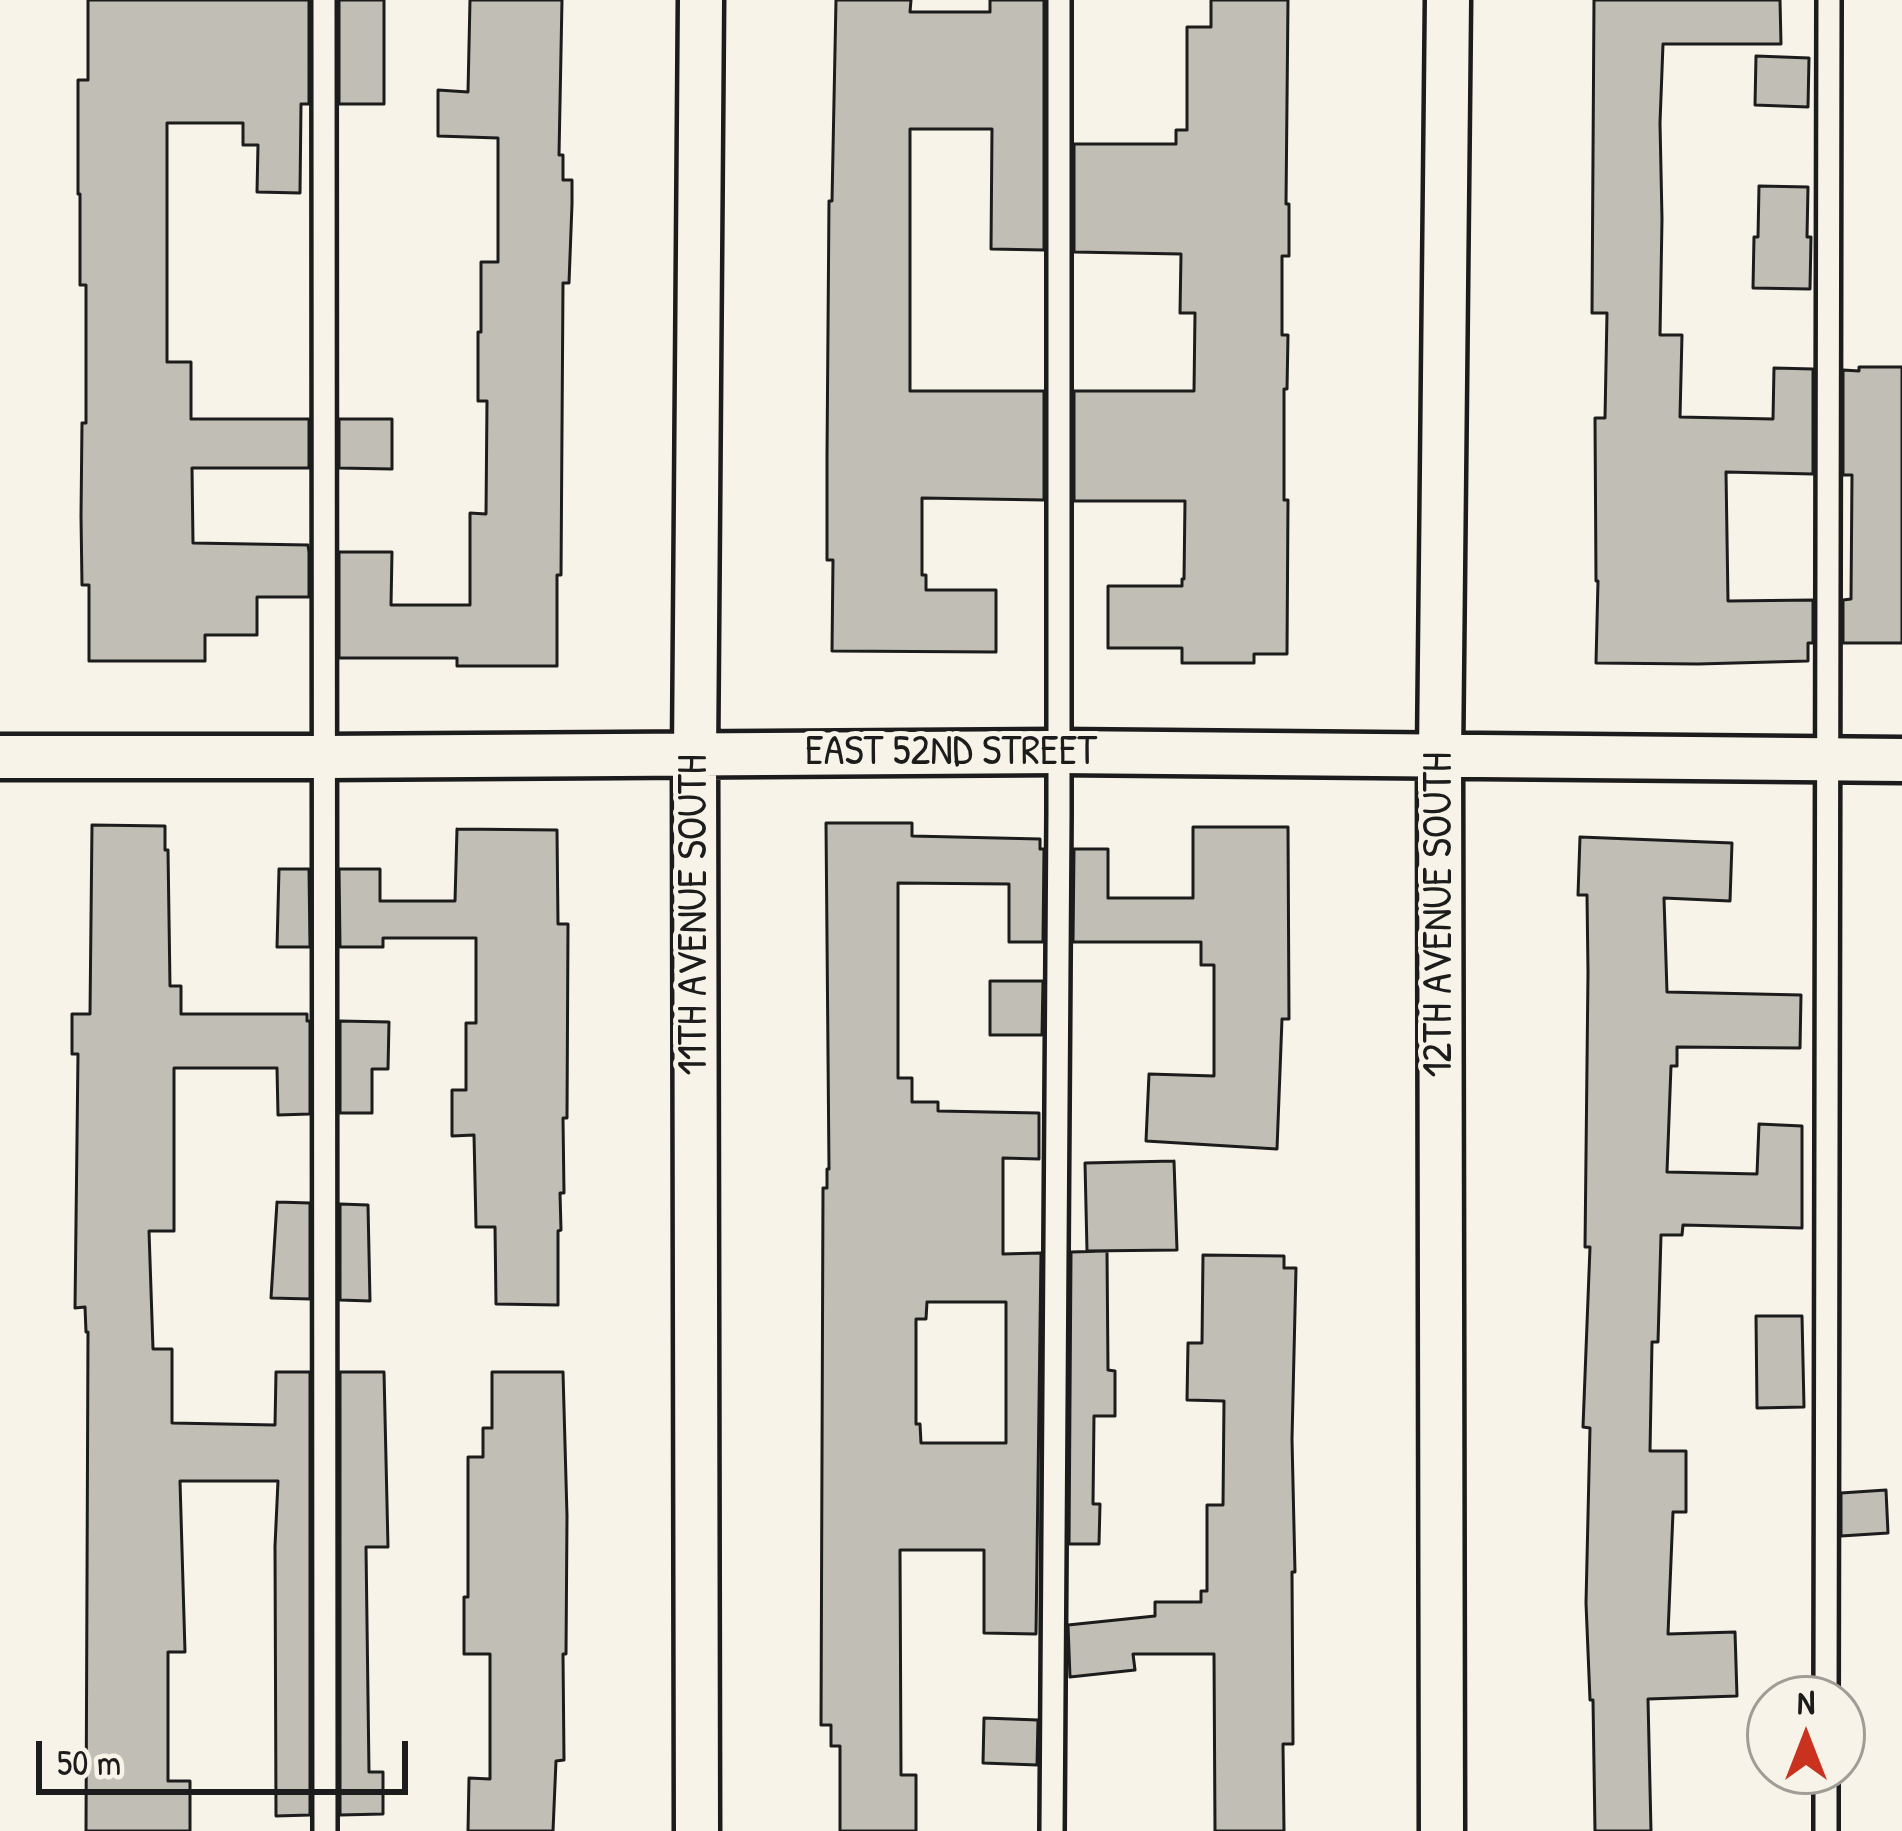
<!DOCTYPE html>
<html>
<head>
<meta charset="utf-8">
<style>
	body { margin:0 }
	#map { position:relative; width:1902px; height:1831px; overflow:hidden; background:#f7f3e8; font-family:"Patrick Hand",sans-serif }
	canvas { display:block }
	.north { position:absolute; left:1746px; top:1675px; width:120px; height:120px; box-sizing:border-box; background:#f7f3e8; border:3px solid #9f9d96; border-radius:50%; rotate:0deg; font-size:33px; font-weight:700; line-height:48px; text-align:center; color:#1c1c1c }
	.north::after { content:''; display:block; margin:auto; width:42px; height:54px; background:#c8321e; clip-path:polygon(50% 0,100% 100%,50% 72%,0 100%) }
	.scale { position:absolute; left:36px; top:1741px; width:372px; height:54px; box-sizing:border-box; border:6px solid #1c1c1c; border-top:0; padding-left:15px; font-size:36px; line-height:42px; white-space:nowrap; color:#1c1c1c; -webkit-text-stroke:9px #f7f3e8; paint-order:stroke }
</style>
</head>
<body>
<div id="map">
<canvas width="1902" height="1831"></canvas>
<div class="north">N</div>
<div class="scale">50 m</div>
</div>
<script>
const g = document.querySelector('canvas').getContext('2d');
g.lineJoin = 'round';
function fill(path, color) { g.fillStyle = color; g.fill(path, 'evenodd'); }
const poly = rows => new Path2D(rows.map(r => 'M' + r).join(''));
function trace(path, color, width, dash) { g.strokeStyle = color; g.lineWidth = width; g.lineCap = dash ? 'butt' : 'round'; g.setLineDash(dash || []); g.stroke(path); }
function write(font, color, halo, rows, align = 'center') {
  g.font = font + ' "Patrick Hand",sans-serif'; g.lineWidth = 10; g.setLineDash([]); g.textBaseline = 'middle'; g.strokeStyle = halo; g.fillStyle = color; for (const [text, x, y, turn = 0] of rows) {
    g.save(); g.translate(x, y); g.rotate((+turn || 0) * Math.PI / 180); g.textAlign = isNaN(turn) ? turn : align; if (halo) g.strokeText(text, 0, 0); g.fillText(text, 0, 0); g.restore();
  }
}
const building = poly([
	[88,0,309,0,309,104,301,104,300,193,257,192,258,145,243,145,243,123,167,123,167,362,191,362,191,419,309,419,309,468,192,468,193,543,308,545,309,552,309,597,257,597,257,635,205,635,205,661,89,661,89,585,82,585,81,516,82,423,86,423,86,285,80,285,80,194,78,194,78,80,88,80,88,0],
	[339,0,384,0,384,104,339,104,339,0],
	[470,0,562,0,559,155,563,155,563,180,572,180,572,204,569,283,563,283,561,575,557,575,557,666,457,666,457,658,339,658,339,552,392,552,391,605,470,605,470,513,486,514,487,401,478,401,478,332,481,332,481,262,498,262,498,138,438,136,438,90,468,92,470,0],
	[836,0,911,0,910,12,990,12,990,0,1044,0,1044,250,991,249,992,129,910,129,910,391,1044,391,1044,500,922,498,922,575,926,575,926,590,996,590,996,652,832,651,833,560,827,560,827,456,829,201,832,201,836,0],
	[1211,0,1288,0,1286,204,1289,204,1289,256,1282,256,1282,335,1288,335,1287,389,1284,389,1284,500,1288,500,1287,654,1254,654,1254,663,1182,663,1182,648,1108,648,1108,586,1182,586,1182,579,1184,579,1185,501,1074,501,1074,391,1194,391,1195,313,1180,313,1181,254,1074,252,1074,144,1176,144,1176,130,1187,130,1187,27,1211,27,1211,0],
	[1594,0,1780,0,1781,44,1663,44,1660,123,1662,219,1660,335,1682,335,1680,417,1773,419,1774,368,1813,369,1813,474,1726,472,1728,601,1813,600,1813,643,1808,643,1808,661,1698,664,1596,663,1598,581,1596,581,1595,418,1605,418,1607,313,1592,313,1594,0],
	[1756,56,1809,58,1808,107,1755,105,1756,56],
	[1759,186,1808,187,1807,237,1811,237,1810,289,1753,288,1754,237,1758,237,1759,186],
	[1859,367,1902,367,1902,643,1843,643,1843,600,1851,599,1852,475,1843,475,1843,370,1859,371,1859,367],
	[339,419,392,419,392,469,339,468,339,419],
	[826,823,912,823,912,836,1040,839,1040,849,1044,849,1043,942,1009,942,1009,884,898,883,898,1078,912,1078,912,1102,938,1102,938,1111,1039,1113,1039,1159,1003,1158,1003,1254,1041,1253,1036,1634,984,1633,984,1550,900,1550,901,1775,916,1775,916,1831,840,1831,840,1746,831,1746,831,1725,821,1725,823,1188,827,1188,827,1169,829,1169,826,823],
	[927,1302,1006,1302,1006,1443,921,1443,920,1424,916,1424,916,1319,926,1319,927,1302],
	[92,825,165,826,165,850,168,850,170,986,181,986,181,1014,307,1014,307,1021,310,1021,310,1114,278,1115,277,1068,174,1068,174,1231,149,1231,153,1349,172,1349,172,1423,275,1425,276,1372,310,1372,310,1815,276,1816,275,1546,278,1481,180,1481,185,1652,168,1652,168,1781,190,1781,190,1831,86,1831,88,1332,86,1332,85,1307,75,1308,78,1054,72,1054,72,1014,90,1014,92,825],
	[1193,827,1288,827,1289,1019,1282,1019,1277,1149,1146,1141,1149,1074,1214,1076,1214,965,1201,965,1201,942,1073,942,1074,849,1108,849,1108,898,1193,898,1193,827],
	[457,829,557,830,558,924,568,924,567,1118,563,1118,564,1193,560,1193,561,1230,558,1231,558,1305,496,1304,495,1227,476,1227,474,1135,452,1136,452,1090,466,1090,466,1023,476,1023,476,938,383,938,383,947,340,947,339,869,380,869,380,901,455,901,457,829],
	[1580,837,1732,843,1730,901,1664,898,1667,992,1801,995,1800,1048,1677,1047,1677,1066,1671,1066,1667,1172,1757,1174,1759,1124,1802,1126,1802,1228,1683,1225,1682,1235,1661,1235,1658,1342,1652,1342,1650,1451,1686,1451,1686,1512,1673,1512,1668,1634,1735,1632,1737,1696,1648,1699,1651,1831,1595,1831,1593,1700,1590,1700,1586,1603,1590,1428,1583,1427,1590,1247,1585,1247,1588,972,1587,895,1578,895,1580,837],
	[279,869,309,869,310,947,277,947,279,869],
	[990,981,1043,981,1042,1035,990,1035,990,981],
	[340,1021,389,1022,388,1069,372,1069,372,1113,340,1113,340,1021],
	[1174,1161,1177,1250,1087,1251,1085,1163,1174,1161],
	[277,1202,310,1203,310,1299,271,1298,277,1202],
	[340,1204,368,1205,370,1301,340,1300,340,1204],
	[1107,1251,1108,1370,1115,1371,1115,1416,1094,1416,1093,1504,1100,1504,1099,1544,1069,1544,1071,1252,1107,1251],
	[1203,1255,1284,1256,1284,1268,1296,1268,1292,1439,1295,1572,1292,1572,1293,1744,1283,1744,1284,1831,1215,1831,1214,1654,1133,1654,1135,1670,1070,1677,1068,1625,1155,1616,1155,1602,1201,1602,1201,1591,1207,1591,1207,1505,1223,1505,1224,1401,1187,1400,1188,1343,1202,1343,1203,1255],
	[1756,1316,1802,1316,1804,1407,1757,1408,1756,1316],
	[340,1372,384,1372,388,1547,366,1547,369,1772,383,1772,383,1814,340,1815,340,1372],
	[492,1372,563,1372,567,1516,566,1654,563,1654,564,1760,556,1761,553,1831,468,1831,469,1778,490,1779,490,1654,464,1654,464,1597,468,1597,468,1457,483,1457,483,1428,492,1428,492,1372],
	[1886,1490,1888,1533,1841,1536,1841,1493,1886,1490],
	[984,1718,1038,1720,1037,1765,983,1763,984,1718]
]);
fill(building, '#c0beb5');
trace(building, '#1c1c1c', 3);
const service = poly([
	[324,0,325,1831],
	[1826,1699,1829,0],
	[1826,1771,1826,1831],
	[1052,1831,1059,813,1059,0]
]);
const minor = poly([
	[0,757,324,757,1059,752,1902,760],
	[697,1831,695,755,701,0],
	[1442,1831,1440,756,1448,0]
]);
trace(service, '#1c1c1c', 30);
trace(minor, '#1c1c1c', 51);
trace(service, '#f7f3e8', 21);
trace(minor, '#f7f3e8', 42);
write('42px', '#1c1c1c', '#f7f3e8', [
	["EAST 52ND STREET",951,753],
	["11TH AVENUE SOUTH",695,915,-90],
	["12TH AVENUE SOUTH",1440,915,-90]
]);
</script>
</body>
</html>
